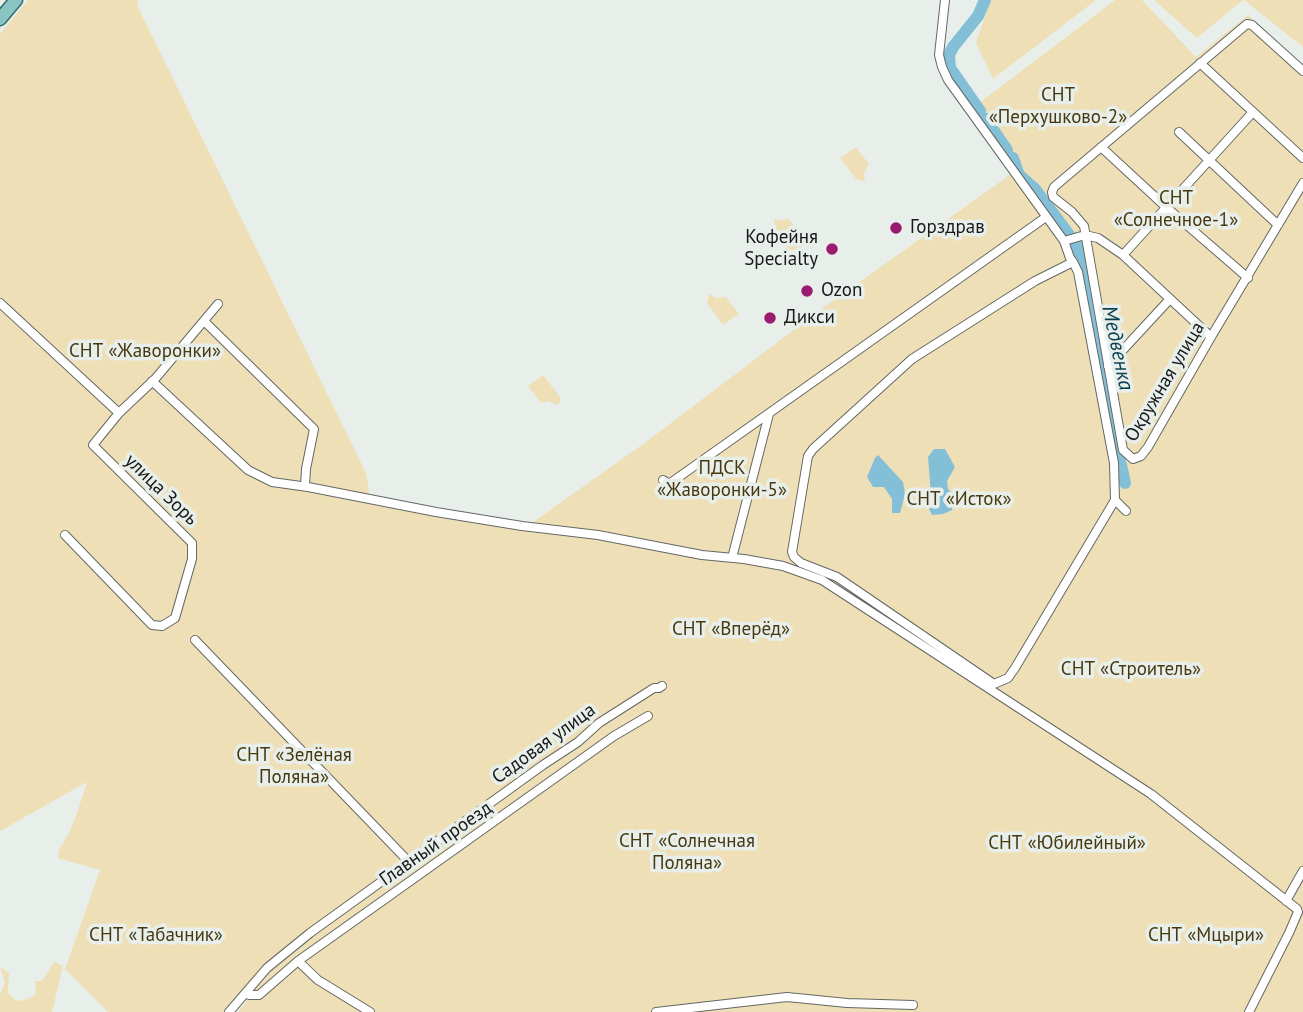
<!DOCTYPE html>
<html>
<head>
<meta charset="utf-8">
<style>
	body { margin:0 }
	canvas { display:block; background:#e8efeb }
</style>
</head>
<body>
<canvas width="1303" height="1012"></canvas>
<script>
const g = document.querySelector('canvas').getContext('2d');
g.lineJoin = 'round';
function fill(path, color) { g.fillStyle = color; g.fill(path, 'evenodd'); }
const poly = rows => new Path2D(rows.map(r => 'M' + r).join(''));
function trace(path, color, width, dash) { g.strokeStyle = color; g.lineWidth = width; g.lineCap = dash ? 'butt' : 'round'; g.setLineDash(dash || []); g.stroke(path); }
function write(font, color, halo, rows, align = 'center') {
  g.font = font + ' "PT Sans",sans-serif'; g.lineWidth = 7; g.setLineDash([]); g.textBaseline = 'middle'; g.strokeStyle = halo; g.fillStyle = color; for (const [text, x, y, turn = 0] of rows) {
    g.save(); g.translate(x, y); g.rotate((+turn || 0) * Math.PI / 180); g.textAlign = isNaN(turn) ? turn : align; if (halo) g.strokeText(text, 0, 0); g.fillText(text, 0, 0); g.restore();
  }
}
fill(poly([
	[28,0,138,0,137,5,366,473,370,497,529,525,646,442,816,313,1021,167,978,104,1115,0,1142,0,1196,57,1248,15,1303,66,1303,1012,238,1012,248,999,252,991,269,972,278,960,265,966,224,1012,108,1012,65,969,100,870,58,858,59,850,69,833,76,816,87,782,0,831,0,34],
	[990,0,1096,0,993,79,976,43],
	[1154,0,1243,0,1197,38],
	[1244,0,1303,0,1303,47],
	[856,147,869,164,864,173,865,181,864,181,857,180,840,158],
	[788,218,799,233,797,237,803,246,801,250,789,250,777,233,774,219,783,220],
	[709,294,716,298,726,297,739,314,723,325,707,303],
	[543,375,561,398,558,405,547,401,541,403,528,386],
	[54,962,63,966,52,1012,0,1012,0,995,5,982,0,967,9,973,8,993,16,1001,24,1000,33,996,36,993,35,981,42,981]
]), '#efdfb6');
fill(poly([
	[934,449,945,449,955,467,947,481,948,489,954,495,952,510,943,514,932,515,927,505,931,495,928,457],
	[878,455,903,482,905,494,900,513,892,513,892,499,884,487,873,487,867,477,875,458]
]), '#83bfd7');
trace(poly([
	[980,111,950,68,949,55,953,47,978,16,985,0],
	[986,119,1007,150],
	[1013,158,1019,175,1035,189,1070,236],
	[1076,244,1084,270,1120,460],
	[1121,465,1125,483]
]), '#83bfd7', 12);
const street = poly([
	[945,0,939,55,942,67,948,80,1064,241,1070,258,1073,262,1078,272,1114,463,1115,500,1015,668,1008,678,994,684,837,577,801,563,794,557,792,552,808,456,813,449,912,359,1035,281,1073,262],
	[1200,63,1303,158],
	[1303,71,1252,25,1247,24,1054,187,1052,192,1053,197,1072,212,1084,226,1123,450,1133,459,1141,456,1148,447,1211,337,1303,183],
	[1179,132,1278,225],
	[1101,147,1166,207,1248,278],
	[1064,241,1085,235,1098,238,1123,255,1211,337],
	[1123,255,1253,112],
	[0,303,119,413],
	[204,321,314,429,306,469,305,486],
	[1108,366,1170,299],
	[152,381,248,470,272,482,308,487,436,512,522,526,598,535,702,555,744,559,783,566,822,580,1151,794,1297,909,1298,912,1289,933,1249,1012],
	[663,480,669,484,1046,217],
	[1115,500,1126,511],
	[65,535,152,625,162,626,175,618,192,559,192,543,93,445,119,413,155,379,218,304],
	[732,558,769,414],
	[195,640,409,862],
	[1286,901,1303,871],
	[298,961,318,980,370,1012],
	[246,992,249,995,259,995,298,961,614,736,648,716],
	[229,1012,267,968,310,933,543,765,578,742,599,723,654,688,659,688,662,686],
	[656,1012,787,997,847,1003,913,1005]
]);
const primary = poly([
	[0,19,16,0]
]);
trace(street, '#636965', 10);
trace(primary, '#30706d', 15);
trace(street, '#fff', 8);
trace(primary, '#8bc5c3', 12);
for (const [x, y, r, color] of [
	[896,228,7,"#9b1b70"],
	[832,249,7,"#9b1b70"],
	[807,291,7,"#9b1b70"],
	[770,318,7,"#9b1b70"]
]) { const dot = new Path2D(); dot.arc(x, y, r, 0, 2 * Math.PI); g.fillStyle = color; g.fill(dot); trace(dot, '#e8efeb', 2.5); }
write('19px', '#47380f', '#e8efeb', [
	["СНТ",1058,96],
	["«Перхушково-2»",1058,118],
	["СНТ",1176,199],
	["«Солнечное-1»",1176,221],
	["СНТ «Жаворонки»",145,352],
	["ПДСК",722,469],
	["«Жаворонки-5»",722,491],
	["СНТ «Исток»",959,500],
	["СНТ «Вперёд»",731,630],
	["СНТ «Строитель»",1131,670],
	["СНТ «Зелёная",294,756],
	["Поляна»",294,778],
	["СНТ «Солнечная",687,842],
	["Поляна»",687,864],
	["СНТ «Юбилейный»",1067,844],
	["СНТ «Табачник»",156,936],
	["СНТ «Мцыри»",1206,936]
]);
write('19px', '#171a18', '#e8efeb', [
	["Горздрав",910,228],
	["Кофейня",818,238,"right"],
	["Specialty",818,260,"right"],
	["Ozon",821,291],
	["Дикси",784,318]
], 'left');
write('19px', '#171a18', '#e8efeb', [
	["Окружная улица",1165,382,-59],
	["улица Зорь",161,490,44],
	["Садовая улица",544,744,-36],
	["Главный проезд",436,844,-35]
]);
write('italic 21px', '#083e4f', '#e8efeb', [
	["Медвенка",1117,348,78]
]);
</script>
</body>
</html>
